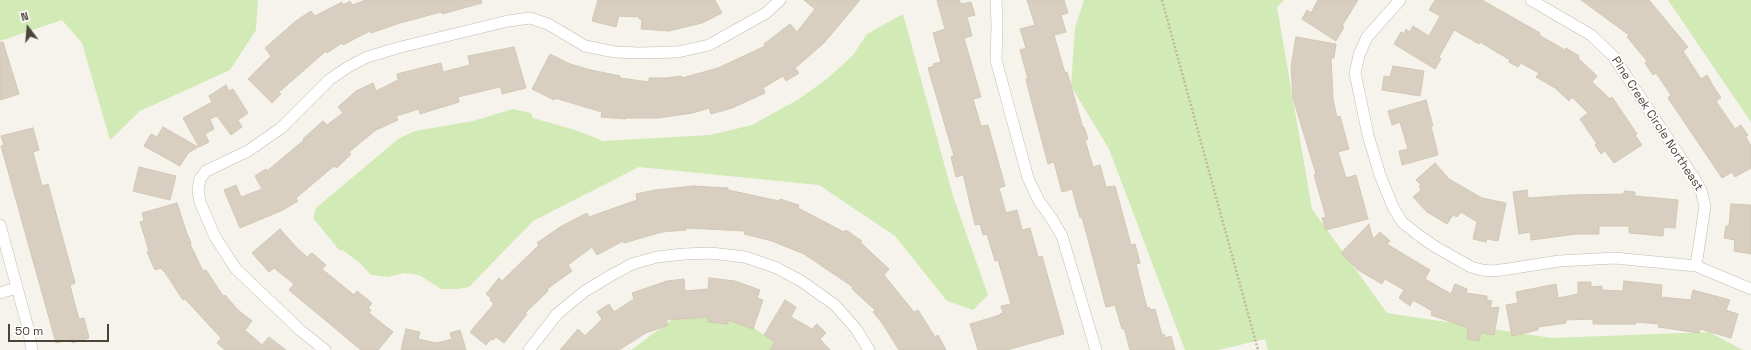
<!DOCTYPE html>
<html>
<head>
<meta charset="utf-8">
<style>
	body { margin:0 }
	#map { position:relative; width:1751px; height:350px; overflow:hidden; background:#f6f3ec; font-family:"Space Grotesk",sans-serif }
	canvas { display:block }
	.north { position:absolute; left:8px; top:8px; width:40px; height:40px; -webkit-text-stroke:3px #fff; paint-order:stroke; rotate:344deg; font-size:11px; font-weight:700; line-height:16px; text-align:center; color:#4b4439 }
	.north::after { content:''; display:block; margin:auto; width:14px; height:18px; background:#4b4439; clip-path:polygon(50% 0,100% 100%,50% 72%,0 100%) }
	.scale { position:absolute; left:8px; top:324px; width:101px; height:18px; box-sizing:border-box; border:2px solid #4b4439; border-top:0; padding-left:5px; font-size:12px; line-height:14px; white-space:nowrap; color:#4b4439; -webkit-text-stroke:3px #fff; paint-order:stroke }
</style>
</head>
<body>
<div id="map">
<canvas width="1751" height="350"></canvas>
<div class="north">N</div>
<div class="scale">50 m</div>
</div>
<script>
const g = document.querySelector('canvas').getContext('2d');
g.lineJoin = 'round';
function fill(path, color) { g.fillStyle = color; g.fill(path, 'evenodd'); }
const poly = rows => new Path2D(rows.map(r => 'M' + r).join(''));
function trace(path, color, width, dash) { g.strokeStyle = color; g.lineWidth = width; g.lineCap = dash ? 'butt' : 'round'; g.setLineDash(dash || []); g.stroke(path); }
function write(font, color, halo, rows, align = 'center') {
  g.font = font + ' "Space Grotesk",sans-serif'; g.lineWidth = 3.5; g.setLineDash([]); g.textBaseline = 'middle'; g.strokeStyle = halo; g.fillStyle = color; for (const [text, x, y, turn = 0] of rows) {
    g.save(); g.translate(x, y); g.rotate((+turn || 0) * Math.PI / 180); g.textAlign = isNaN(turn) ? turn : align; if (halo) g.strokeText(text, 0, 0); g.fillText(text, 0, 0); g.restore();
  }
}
fill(poly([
	[0,0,258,0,256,30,230,70,140,111,110,140,82,43,62,20,0,41],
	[1084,0,1284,0,1277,7,1312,209,1387,313,1552,338,1709,332,1743,350,1268,350,1265,339,1218,350,1185,350,1109,149,1071,86,1075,28],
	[1668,0,1751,0,1751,122,1710,62],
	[903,14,953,196,988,295,973,310,947,301,895,236,819,185,639,167,533,221,469,287,458,289,441,289,419,275,404,273,388,277,371,275,360,263,344,251,339,250,313,218,316,208,398,139,415,131,473,121,513,109,531,113,533,118,575,130,603,141,710,135,752,125,799,99,828,78,853,55,867,34],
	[737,316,785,350,631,350,673,319]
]), '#d2eab5');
const building = poly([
	[366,0,481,0,482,3,442,14,441,12,400,23,371,33,370,31,343,45,342,43,327,53,326,51,279,92,281,94,272,103,248,79,271,56,265,48,297,20,311,11,315,16,342,2,343,5,350,1,352,5,366,0],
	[598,0,715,0,722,13,702,23,669,31,641,29,642,19,639,19,640,17,619,16,616,27,592,21,598,0],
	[804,0,860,0,824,43,795,68,799,73,786,81,783,76,763,88,765,93,732,108,711,114,709,108,693,113,658,118,626,118,626,119,601,117,602,112,555,98,554,100,532,89,550,54,570,64,591,70,620,76,620,78,649,82,649,78,666,78,681,76,682,78,718,68,765,46,764,44,790,24,797,32,815,9,804,0],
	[937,0,959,0,961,4,971,2,975,15,967,17,972,36,964,38,981,97,973,99,981,126,988,125,1005,186,999,188,1006,213,1017,210,1022,230,1030,228,1038,257,1042,256,1064,334,1007,350,978,350,970,324,1000,315,1000,314,1003,313,1001,306,1011,304,998,260,995,261,987,234,983,235,980,224,975,225,964,178,963,175,956,177,951,157,954,156,928,68,934,66,933,64,941,62,933,33,945,29,937,0],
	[1027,0,1064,0,1068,13,1061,15,1066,32,1054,35,1065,73,1067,72,1083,128,1084,127,1088,139,1085,140,1093,167,1100,165,1106,187,1115,186,1131,245,1135,244,1140,263,1136,264,1147,308,1149,307,1150,310,1155,309,1162,335,1164,334,1165,338,1171,336,1175,350,1130,350,1124,328,1122,329,1115,305,1106,307,1082,217,1080,218,1072,189,1062,192,1054,162,1048,164,1029,92,1026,79,1028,79,1020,50,1026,48,1020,29,1035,25,1027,0],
	[1318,0,1358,0,1342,26,1344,27,1336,41,1302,19,1307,10,1311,13,1318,0],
	[1435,0,1482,0,1540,33,1539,35,1565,50,1566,48,1579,56,1578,58,1597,76,1592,82,1610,99,1612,97,1637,134,1635,135,1642,145,1614,163,1605,151,1601,154,1595,145,1597,144,1580,119,1588,113,1572,97,1569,101,1555,88,1536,77,1539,73,1521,63,1518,67,1509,62,1510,60,1480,42,1479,44,1454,30,1439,57,1441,59,1435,69,1394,44,1401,32,1404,34,1406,29,1410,32,1413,26,1429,36,1440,16,1429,10,1435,0],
	[1581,0,1649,0,1688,47,1683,51,1701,79,1707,75,1712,84,1721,98,1716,101,1735,129,1741,125,1748,135,1746,137,1751,146,1751,168,1735,177,1732,172,1722,178,1668,98,1671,95,1656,73,1653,75,1645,63,1647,61,1627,37,1629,35,1581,0],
	[1296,37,1336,44,1334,58,1331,58,1333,99,1337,117,1340,116,1349,149,1338,152,1346,178,1356,175,1368,219,1326,230,1322,218,1326,217,1314,175,1316,174,1293,98,1291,66,1296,37],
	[3,42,19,94,0,100,0,43,3,42],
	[514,47,526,88,502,94,501,88,499,87,458,97,459,102,420,114,419,109,396,116,398,120,376,130,349,152,351,154,337,168,334,166,296,198,298,201,283,210,240,228,224,190,236,185,241,197,262,189,255,176,266,169,267,171,304,140,303,139,323,121,327,125,343,113,338,107,356,91,373,83,376,91,398,80,397,74,441,63,443,72,470,65,468,56,514,47],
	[1393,66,1424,71,1420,96,1382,90,1384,76,1390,77,1393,66],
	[226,85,229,91,233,89,248,113,238,120,242,127,231,135,217,116,210,119,214,129,205,134,209,142,199,147,183,118,212,102,209,96,226,85],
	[1426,100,1433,126,1431,126,1438,155,1402,165,1399,151,1408,149,1400,122,1392,125,1388,111,1426,100],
	[163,127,198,147,188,153,180,166,144,146,151,134,157,137,163,127],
	[33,128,39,150,33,152,42,186,48,184,75,283,70,285,74,301,79,319,84,318,89,338,72,343,72,339,56,343,1,146,4,145,1,136,33,128],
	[1435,163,1449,179,1482,198,1506,203,1498,241,1487,239,1486,242,1473,239,1477,222,1461,212,1457,217,1453,215,1447,224,1427,212,1413,197,1421,190,1419,187,1421,185,1416,180,1435,163],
	[139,167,176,176,170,200,133,191,139,167],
	[693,186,728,188,728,190,779,201,780,199,799,205,798,208,844,232,846,230,862,241,860,242,889,269,884,275,914,312,918,310,935,337,938,335,946,350,899,350,882,323,873,312,875,310,852,289,853,287,804,254,772,241,744,234,745,231,686,228,686,230,662,232,624,243,623,241,597,255,592,247,568,265,572,271,547,289,548,291,525,313,527,314,504,343,496,337,493,340,491,339,486,345,470,332,494,304,490,300,491,298,486,294,499,278,502,281,539,245,537,243,560,227,587,213,589,217,637,200,636,194,655,190,693,186],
	[1527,190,1528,198,1571,195,1624,194,1624,191,1635,192,1635,196,1678,200,1675,228,1664,227,1663,236,1629,233,1629,226,1599,226,1599,234,1577,234,1531,240,1530,232,1519,234,1513,192,1527,190],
	[177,203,186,231,191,243,190,244,203,271,206,270,223,296,225,295,238,310,252,321,245,330,262,345,269,337,286,350,225,350,217,343,221,338,185,299,183,300,164,271,163,271,161,268,155,270,147,252,149,251,140,222,144,221,142,213,177,203],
	[1731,204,1751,205,1751,254,1734,251,1735,240,1724,238,1726,226,1729,226,1731,204],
	[1369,224,1373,239,1380,232,1390,241,1387,244,1430,270,1425,279,1451,294,1455,284,1467,289,1466,293,1487,296,1487,300,1492,301,1490,308,1499,307,1494,335,1481,333,1479,341,1467,339,1468,328,1431,315,1432,311,1413,300,1410,306,1399,298,1404,290,1385,279,1382,284,1358,270,1341,253,1369,224],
	[280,229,297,248,307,257,312,253,326,265,322,269,354,295,357,291,372,303,368,308,371,310,369,313,393,332,378,350,361,350,289,290,294,284,274,268,269,272,252,253,280,229],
	[709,278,735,281,760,290,757,298,763,300,753,329,728,320,728,324,708,322,708,317,666,320,668,325,646,333,619,350,560,350,578,329,585,336,602,319,597,312,609,304,614,312,634,299,632,293,667,281,684,279,685,291,708,289,709,278],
	[1624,281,1662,285,1661,297,1691,300,1693,290,1730,300,1726,310,1738,314,1731,338,1700,329,1699,333,1658,327,1659,324,1636,322,1636,324,1593,324,1593,319,1566,320,1566,323,1538,327,1538,330,1512,336,1506,305,1518,303,1516,292,1556,284,1558,298,1578,294,1578,282,1591,282,1591,287,1602,286,1602,290,1623,291,1624,281],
	[785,300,796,307,791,317,812,329,817,324,826,333,820,339,830,350,770,350,775,342,764,335,785,300],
	[406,329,420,332,418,339,437,343,452,339,450,333,460,330,466,350,401,350,406,329]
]);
fill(building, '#d8cfc1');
trace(building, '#d3c7b4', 1);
const street = poly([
	[996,0,997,26,996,60,1028,178,1039,201,1052,219,1062,236,1096,350],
	[1400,0,1367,37,1359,55,1355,73,1368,135,1380,175,1393,207,1402,222,1417,234,1434,246,1471,267,1482,270,1493,271,1508,269,1559,261,1615,258,1696,266,1751,289],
	[1531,0,1591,35,1613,56,1696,181,1701,190,1705,206,1696,266],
	[0,225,28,328,32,350],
	[0,293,16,288],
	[325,350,300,330,236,269,215,237,200,202,198,190,200,179,206,171,248,151,281,128,329,80,348,67,367,57,401,47,508,21,530,18,548,24,585,46,615,52,639,53,678,52,709,45,766,13,780,0],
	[529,350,557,314,585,291,610,276,632,264,657,257,684,254,711,253,745,257,777,268,801,281,835,305,856,329,869,350]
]);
trace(street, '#c2bbae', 12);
trace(poly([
	[1162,0,1258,350]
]), '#c4b79f', 2.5, [2, 2]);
trace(street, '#fff', 11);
write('12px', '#4b4439', '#fff', [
	["Pine Creek Circle Northeast",1657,124,57]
]);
</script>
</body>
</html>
